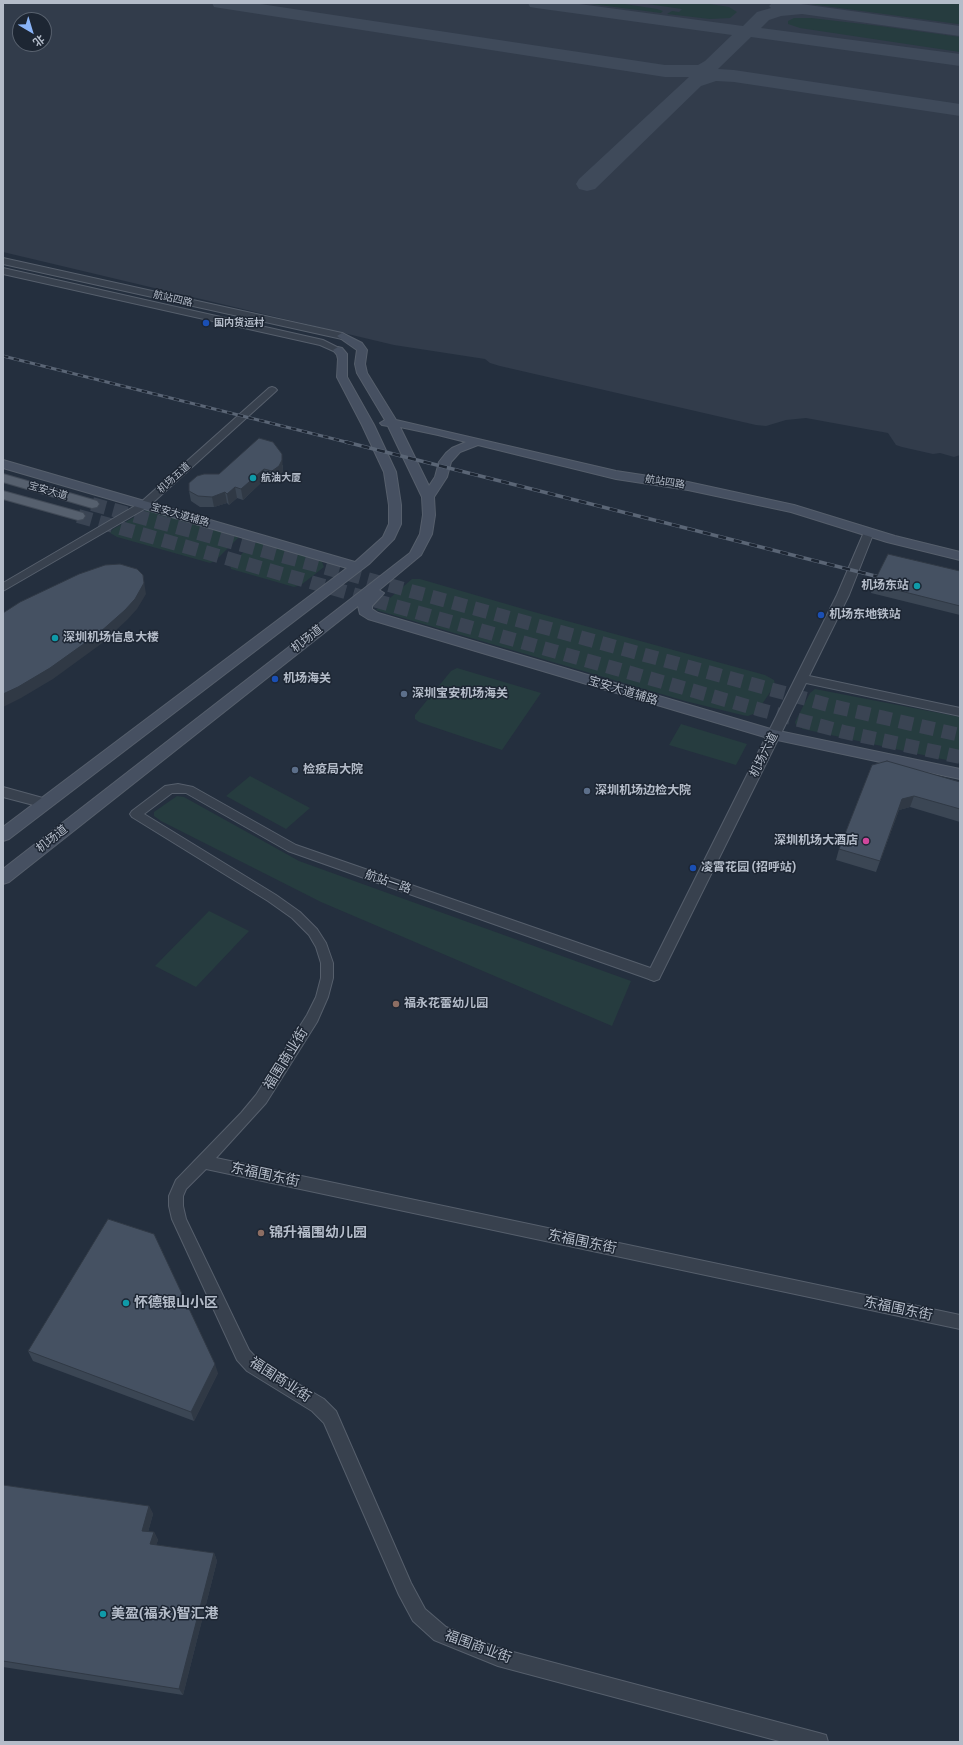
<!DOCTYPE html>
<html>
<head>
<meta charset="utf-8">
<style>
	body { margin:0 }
	#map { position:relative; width:963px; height:1745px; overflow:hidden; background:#242f3e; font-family:"IBM Plex Sans","Noto Sans SC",sans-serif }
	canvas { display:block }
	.frame { position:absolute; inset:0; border:4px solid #b4bcc9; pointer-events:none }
	.north { position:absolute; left:12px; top:12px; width:40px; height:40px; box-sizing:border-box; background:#1d2633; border:1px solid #59626f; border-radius:50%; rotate:142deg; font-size:11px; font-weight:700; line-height:16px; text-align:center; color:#b4bcc9 }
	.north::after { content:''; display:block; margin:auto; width:14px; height:18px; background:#8ab4f8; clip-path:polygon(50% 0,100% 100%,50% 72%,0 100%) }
</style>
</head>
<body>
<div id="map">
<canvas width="963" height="1745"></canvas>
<div class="frame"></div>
<div class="north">北</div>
</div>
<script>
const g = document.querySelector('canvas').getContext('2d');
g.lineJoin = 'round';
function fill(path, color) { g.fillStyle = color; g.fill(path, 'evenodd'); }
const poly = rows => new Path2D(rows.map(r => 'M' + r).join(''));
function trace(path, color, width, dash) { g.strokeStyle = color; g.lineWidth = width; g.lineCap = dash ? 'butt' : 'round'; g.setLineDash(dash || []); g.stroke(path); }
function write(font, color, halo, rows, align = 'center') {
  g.font = font + ' "IBM Plex Sans","Noto Sans SC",sans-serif'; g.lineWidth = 3; g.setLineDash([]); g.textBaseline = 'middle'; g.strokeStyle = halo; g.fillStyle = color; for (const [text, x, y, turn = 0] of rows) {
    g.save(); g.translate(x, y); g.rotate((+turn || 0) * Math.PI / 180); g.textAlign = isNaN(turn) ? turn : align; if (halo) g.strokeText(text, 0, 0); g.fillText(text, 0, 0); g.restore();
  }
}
fill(poly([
	[3,3,960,3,960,455,954,457,940,453,933,454,902,447,896,445,888,433,806,418,786,420,766,426,756,425,500,366,490,363,485,359,394,345,3,252],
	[20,20,44,20,44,44,20,44]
]), '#323c4b');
fill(poly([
	[584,3,618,3,657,9,663,11,661,13],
	[641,3,703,3,729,7,737,12,730,18,710,19,667,14,672,11,679,12,682,9],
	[803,3,960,3,960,24,958,24],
	[794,18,811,18,880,26,960,37,960,52,800,28,788,24,788,21],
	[152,510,237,536,238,538,215,561,210,563,117,537,110,533,113,529,145,511],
	[258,542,321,559,324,567,301,585,294,587,231,569,230,565,252,544],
	[412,579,420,579,534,612,765,675,774,680,775,685,756,713,748,716,742,715,685,701,376,610],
	[457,668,541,693,502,750,419,722,415,719,415,715,451,671],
	[815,689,960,717,960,763,803,729,796,725,795,722,810,693],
	[681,724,747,744,736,765,669,745],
	[250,776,310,808,286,829,226,796],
	[177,796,184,797,299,861,631,981,612,1026,321,902,161,821,154,816,154,812],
	[209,911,249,931,196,987,155,966]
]), '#263c3f');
fill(poly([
	[212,3,254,3,665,65,698,65,705,61,732,35,536,8,530,7,528,3,572,3,743,26,757,12,771,8,769,6,772,3,794,3,960,26,960,36,802,14,781,16,769,20,761,28,960,54,960,66,751,37,718,69,734,70,960,104,960,116,734,82,716,81,701,86,595,189,587,191,579,189,576,184,579,179,689,77,665,77,220,8,214,7,212,3]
]), '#3f4a5a');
trace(poly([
	[92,504,832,706,960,735],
	[78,516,761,710,844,732,960,757]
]), '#3a4453', 14, [14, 8]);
const minor = poly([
	[178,784,193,787,296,845,659,971,660,975,659,979,654,980,649,979,288,851,186,793,172,793,144,814,276,895,300,912,317,929,326,943,333,963,333,978,328,997,317,1022,266,1103,216,1158,960,1315,960,1329,206,1169,186,1189,183,1196,183,1206,186,1219,249,1350,259,1361,324,1399,336,1411,411,1583,425,1609,446,1627,498,1648,819,1733,826,1735,828,1742,783,1742,498,1666,434,1640,413,1621,399,1595,324,1423,312,1411,247,1371,237,1360,172,1219,169,1206,169,1196,176,1180,241,1113,256,1095,307,1015,316,997,321,978,321,963,316,947,309,935,292,918,268,901,132,817,130,814,132,811,165,786,178,784]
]);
const tertiary = poly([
	[3,258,342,333,347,336,342,339,3,264,3,258],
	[3,268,323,340,343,350,338,353,320,345,3,274,3,268],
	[272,387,275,388,277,390,275,392,148,507,3,591,3,583,140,503,269,388,272,387],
	[869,529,874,532,849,595,809,676,960,708,960,716,806,683,661,975,659,979,654,981,649,979,647,975,837,595,864,532,869,529],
	[3,787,50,800,52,803,50,806,45,808,3,797,3,787]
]);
const secondary = poly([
	[342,333,362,343,367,350,365,364,367,373,396,420,616,471,688,482,794,505,895,536,960,552,960,560,887,542,791,512,688,490,616,479,478,445,460,452,451,462,447,477,434,497,435,515,432,534,421,555,379,590,384,593,372,606,372,609,378,613,774,730,960,769,960,779,768,738,368,619,360,614,358,606,9,882,3,884,3,869,410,553,420,534,423,515,422,497,388,426,382,425,380,423,385,420,357,373,355,364,357,350,337,336,342,333],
	[400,427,438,435,466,442,452,448,446,453,439,462,435,477,429,486,400,427],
	[338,347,342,348,347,354,347,377,374,425,396,472,401,505,401,524,394,539,369,564,9,839,3,841,3,827,347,568,3,468,3,460,355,562,383,537,389,524,389,505,384,472,362,425,337,377,338,359,337,355,333,350,338,347]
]);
const primary = poly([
	[3,474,97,501,99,504,97,507,92,508,3,482,3,474],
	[3,491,83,513,85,516,83,519,78,520,3,499,3,491]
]);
trace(minor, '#565f6c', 2);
trace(tertiary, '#565f6c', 2);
trace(secondary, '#565f6c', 2);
trace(primary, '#414a57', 2);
fill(minor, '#38414e');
fill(tertiary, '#38414e');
fill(secondary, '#465061');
fill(primary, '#56606e');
const railFar1 = poly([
	[3,356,350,443]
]);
const rail = poly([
	[346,442,887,579]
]);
trace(railFar1, '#5a6575', 3);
trace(rail, '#5a6575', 3.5);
trace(railFar1, '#1d2633', 2, [5.5]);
trace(rail, '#1d2633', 2.5, [8]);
fill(poly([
	[283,465,283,471,280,476,273,482,265,479,243,500,237,498,229,505,227,503,214,507,200,507,191,501,189,491,219,474],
	[960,571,960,615,871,593,873,584],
	[872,765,960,782,960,822,910,807,899,810,876,872,836,860,839,849],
	[28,1351,218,1373,194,1421,33,1361],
	[3,1485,149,1506,153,1514,148,1532,154,1532,158,1540,156,1545,214,1553,217,1561,183,1695,3,1667]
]), '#3b4654');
fill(poly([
	[282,454,283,471,280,476,273,482,272,471],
	[264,469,265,479,243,500,241,489],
	[235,487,237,498,229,505,227,494],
	[225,492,227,503,214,507,212,497],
	[143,575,146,594,137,609,127,620,101,644,53,679,21,698,3,707,3,694],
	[914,796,910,807,899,810,876,872,880,861,902,799],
	[215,1364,218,1373,194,1421,191,1412],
	[149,1506,153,1514,146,1539,142,1531],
	[154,1532,158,1540,154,1552,150,1544],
	[214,1553,217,1561,183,1695,179,1689]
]), '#303945');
const building = poly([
	[259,438,273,442,282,454,282,460,279,466,272,471,264,469,241,489,235,487,227,494,225,492,212,497,198,496,189,491,189,483,197,476,204,474,219,474,259,438],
	[888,554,960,571,960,606,873,584,888,554],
	[120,564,137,569,143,575,144,583,135,599,125,610,99,633,50,668,18,687,3,694,3,613,20,602,79,574,105,565,120,564],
	[887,761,960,782,960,809,914,796,902,799,880,861,839,849,872,765,887,761],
	[108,1219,154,1234,215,1364,191,1412,28,1351,108,1219],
	[3,1485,149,1506,142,1531,154,1532,150,1544,214,1553,179,1689,3,1661,3,1485]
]);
fill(building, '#455162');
trace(building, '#303945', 1);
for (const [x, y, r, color] of [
	[206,323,4,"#1a4fb4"],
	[253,478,4,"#0f9aa8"],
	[917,586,4,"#0f9aa8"],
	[821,615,4,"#1a4fb4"],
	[55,638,4,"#0f9aa8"],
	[275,679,4,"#1a4fb4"],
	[404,694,4,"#5c6f8a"],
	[295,770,4,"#5c6f8a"],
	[587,791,4,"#5c6f8a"],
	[866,841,4,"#d1479c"],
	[693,868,4,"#1a4fb4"],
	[396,1004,4,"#8d6e63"],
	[261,1233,4,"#8d6e63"],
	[126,1303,4,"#0f9aa8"],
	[103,1614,4,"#0f9aa8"]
]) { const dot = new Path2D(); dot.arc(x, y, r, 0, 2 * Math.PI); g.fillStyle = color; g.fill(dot); trace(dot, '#1d2633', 1.5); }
write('10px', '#b4bcc9', '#1d2633', [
	["航站四路",173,299,13],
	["机场五道",174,478,-42],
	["航站四路",665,482,9],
	["宝安大道",48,491,16],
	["宝安大道辅路",180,515,16]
]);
write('bold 10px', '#b4bcc9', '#1d2633', [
	["国内货运村",214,323],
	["航油大厦",261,478]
], 'left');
write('bold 12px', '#b4bcc9', '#1d2633', [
	["机场东站",909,586,"right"],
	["机场东地铁站",829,615],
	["深圳机场信息大楼",63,638],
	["机场海关",283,679],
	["深圳宝安机场海关",412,694],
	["检疫局大院",303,770],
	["深圳机场边检大院",595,791],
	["深圳机场大酒店",858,841,"right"],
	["凌霄花园 (招呼站)",701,868],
	["福永花蕾幼儿园",404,1004]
], 'left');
write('12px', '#b4bcc9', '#1d2633', [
	["机场道",307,639,-38],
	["宝安大道辅路",623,691,17],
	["机场六道",764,755,-64],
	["机场道",52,839,-38],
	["航站一路",388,882,19]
]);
write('14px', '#b4bcc9', '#1d2633', [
	["福围商业街",286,1059,-58],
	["东福围东街",265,1175,12],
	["东福围东街",582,1242,12],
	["东福围东街",898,1309,12],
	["福围商业街",280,1380,33],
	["福围商业街",478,1647,20]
]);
write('bold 14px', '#b4bcc9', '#1d2633', [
	["锦升福围幼儿园",269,1233],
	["怀德银山小区",134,1303],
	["美盈(福永)智汇港",111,1614]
], 'left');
</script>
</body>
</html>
